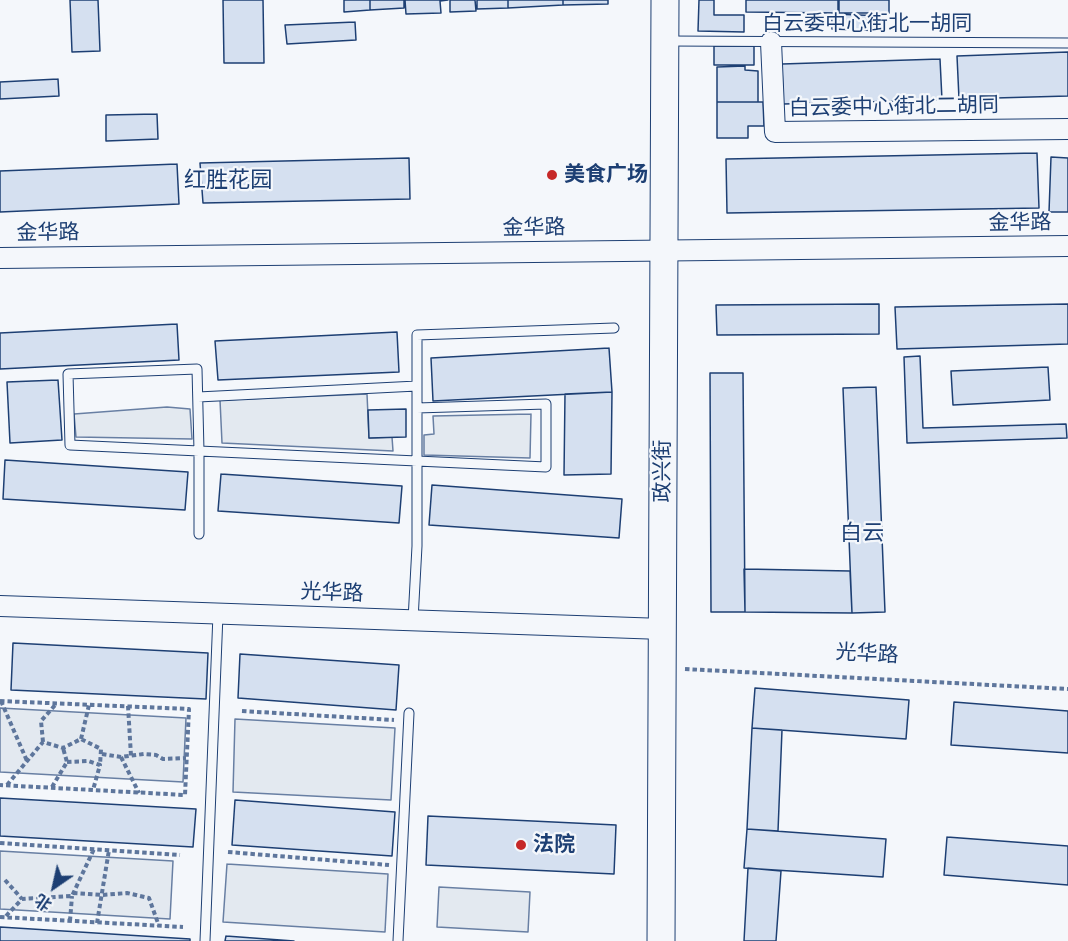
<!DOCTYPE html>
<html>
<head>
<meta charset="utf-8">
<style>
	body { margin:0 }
	#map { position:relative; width:1068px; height:941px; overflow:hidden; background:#f4f7fb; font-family:Figtree,"Noto Sans SC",sans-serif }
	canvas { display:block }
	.north { position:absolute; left:24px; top:857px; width:60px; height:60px; -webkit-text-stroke:4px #f4f7fb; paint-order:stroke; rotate:214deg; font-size:16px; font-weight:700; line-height:24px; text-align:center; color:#1d3f73 }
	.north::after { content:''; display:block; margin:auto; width:21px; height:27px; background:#1d3f73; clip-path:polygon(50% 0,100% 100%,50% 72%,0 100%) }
</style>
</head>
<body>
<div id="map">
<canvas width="1068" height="941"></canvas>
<div class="north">北</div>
</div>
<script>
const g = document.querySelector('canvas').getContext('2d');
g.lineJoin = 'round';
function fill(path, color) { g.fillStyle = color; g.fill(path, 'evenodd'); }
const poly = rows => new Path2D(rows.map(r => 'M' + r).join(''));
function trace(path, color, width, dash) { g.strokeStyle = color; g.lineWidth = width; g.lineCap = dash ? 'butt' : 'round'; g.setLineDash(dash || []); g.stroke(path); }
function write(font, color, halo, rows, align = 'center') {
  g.font = font + ' Figtree,"Noto Sans SC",sans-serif'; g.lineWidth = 4.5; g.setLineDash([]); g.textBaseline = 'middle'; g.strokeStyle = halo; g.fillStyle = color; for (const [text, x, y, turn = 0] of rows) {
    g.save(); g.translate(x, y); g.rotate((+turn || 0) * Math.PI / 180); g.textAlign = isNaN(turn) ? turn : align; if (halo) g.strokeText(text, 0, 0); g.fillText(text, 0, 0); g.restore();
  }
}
const green = poly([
	[367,394,369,438,392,437,393,451,222,443,220,400,367,394],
	[167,407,190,409,192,439,76,437,74,414,167,407],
	[531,414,530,458,424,455,424,435,434,434,433,416,531,414],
	[0,708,186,718,183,782,0,772,0,708],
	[235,719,395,728,391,800,233,792,235,719],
	[0,851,173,861,170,919,0,909,0,851],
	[227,864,388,874,385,932,223,922,227,864],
	[439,887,530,892,528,932,437,927,439,887]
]);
fill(green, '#e3e9f0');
trace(green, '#687fa3', 1.5);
const building = poly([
	[70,0,98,0,100,51,72,52,70,0],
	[223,0,263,0,264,63,224,63,223,0],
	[344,0,370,0,370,10,344,12,344,0],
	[370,0,404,0,404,8,370,10,370,0],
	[405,0,448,0,440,1,441,13,406,14,405,0],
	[450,0,475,0,476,11,450,12,450,0],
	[477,0,508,0,508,8,477,9,477,0],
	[508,0,563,0,563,5,508,8,508,0],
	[563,0,608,0,608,4,563,5,563,0],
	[699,0,714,0,714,15,744,15,744,32,698,31,699,0],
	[746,0,838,0,838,13,746,12,746,0],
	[839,0,889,0,889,13,839,13,839,0],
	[832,14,886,16,886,31,832,29,832,14],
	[355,22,356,40,287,44,285,25,355,22],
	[714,46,754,46,754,65,714,65,714,46],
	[1068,52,1068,96,959,99,957,56,1068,52],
	[940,59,942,100,783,104,782,64,940,59],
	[745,66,745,70,758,71,758,102,717,102,717,67,745,66],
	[58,79,59,96,0,99,0,82,58,79],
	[717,102,763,102,764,126,748,126,748,138,717,138,717,102],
	[157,114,158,139,106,141,106,115,157,114],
	[1037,153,1039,208,727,213,726,159,1037,153],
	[1051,157,1068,158,1068,212,1049,212,1051,157],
	[409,158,410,199,203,203,200,163,409,158],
	[177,164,179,204,0,212,0,171,177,164],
	[879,304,879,334,717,335,716,305,879,304],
	[1068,304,1068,344,897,349,895,307,1068,304],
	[177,324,179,360,0,369,0,333,177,324],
	[397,332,399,372,218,380,215,341,397,332],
	[609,348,612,392,433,401,431,358,609,348],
	[920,356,923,428,1066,424,1067,438,907,443,904,357,920,356],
	[1048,367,1050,400,953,405,951,371,1048,367],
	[710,373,743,373,745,612,711,612,710,373],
	[58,380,62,440,10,443,7,382,58,380],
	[876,387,885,612,852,613,843,388,876,387],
	[612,392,611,474,564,475,565,394,612,392],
	[406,409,406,437,369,438,368,410,406,409],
	[5,460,188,472,185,510,3,499,5,460],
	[221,474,402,486,399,523,218,511,221,474],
	[432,485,622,499,619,538,429,525,432,485],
	[744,569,850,571,852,613,745,612,744,569],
	[13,643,208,653,206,699,11,690,13,643],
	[240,654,399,665,396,710,238,698,240,654],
	[755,688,909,700,906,739,752,728,755,688],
	[954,702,1068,711,1068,753,951,745,954,702],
	[752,728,782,730,778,831,747,829,752,728],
	[0,798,196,809,193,847,0,836,0,798],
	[235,800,395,812,392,856,232,845,235,800],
	[428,816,616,825,614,874,426,865,428,816],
	[747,829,886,839,883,877,744,868,747,829],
	[947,837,1068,846,1068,885,944,875,947,837],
	[748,868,781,871,776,941,744,941,748,868],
	[0,927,190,939,190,941,0,941,0,927],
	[226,936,294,941,225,941,226,936]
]);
fill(building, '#d5e0f0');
trace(building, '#1d3f73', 1.5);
const lane = poly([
	[668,41,1068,43],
	[198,397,417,386],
	[199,534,199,451,197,369,68,374,70,445,199,451,417,461,546,467,546,404,417,408],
	[413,620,417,546,417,335,614,328],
	[205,941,218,614],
	[398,941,409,713]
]);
const street = poly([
	[771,42,775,132,1068,129],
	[0,258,1068,246],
	[0,606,663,629]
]);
const secondary = poly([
	[661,941,665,0]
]);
trace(lane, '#1d3f73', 11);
trace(street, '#1d3f73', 22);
trace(secondary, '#1d3f73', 29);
trace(poly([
	[685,669,1068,689],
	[0,701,189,709,185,795,0,785],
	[1,701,27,761],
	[128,706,131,756],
	[242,711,394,720],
	[81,739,89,705],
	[43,742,41,721,56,704],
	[102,754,121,757,144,754,156,755,163,759,186,758],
	[121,757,139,793],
	[67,762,88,761,100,765,93,790],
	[7,785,43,742,63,748,81,739,101,749,100,765],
	[52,787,67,762,63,748],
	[0,843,180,855],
	[228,852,389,865],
	[5,880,22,899],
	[73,893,102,895,127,893,149,898,159,926],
	[6,916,22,899,72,896,94,849],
	[0,917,183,927],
	[70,921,72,896],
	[97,923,109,850]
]), '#5e769c', 4, [4.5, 3]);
trace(lane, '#f4f7fb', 9);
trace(street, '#f4f7fb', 20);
trace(secondary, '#f4f7fb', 27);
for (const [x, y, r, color] of [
	[552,175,6,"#c62828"],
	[521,845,6,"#c62828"]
]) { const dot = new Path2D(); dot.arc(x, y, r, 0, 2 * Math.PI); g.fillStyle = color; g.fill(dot); trace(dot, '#f4f7fb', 2); }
write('21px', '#1d3f73', '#f4f7fb', [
	["白云委中心街北一胡同",867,24],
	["白云委中心街北二胡同",894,107,-1],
	["金华路",1020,223,-1],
	["金华路",534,228,-1],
	["金华路",48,233,-1],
	["政兴街",663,471,-90],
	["光华路",332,593,2],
	["光华路",867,654,3]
]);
write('bold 21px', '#1d3f73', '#f4f7fb', [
	["美食广场",564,175],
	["法院",533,845]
], 'left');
write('22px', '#1d3f73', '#f4f7fb', [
	["红胜花园",228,181],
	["白云",862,534]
]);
</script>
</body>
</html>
